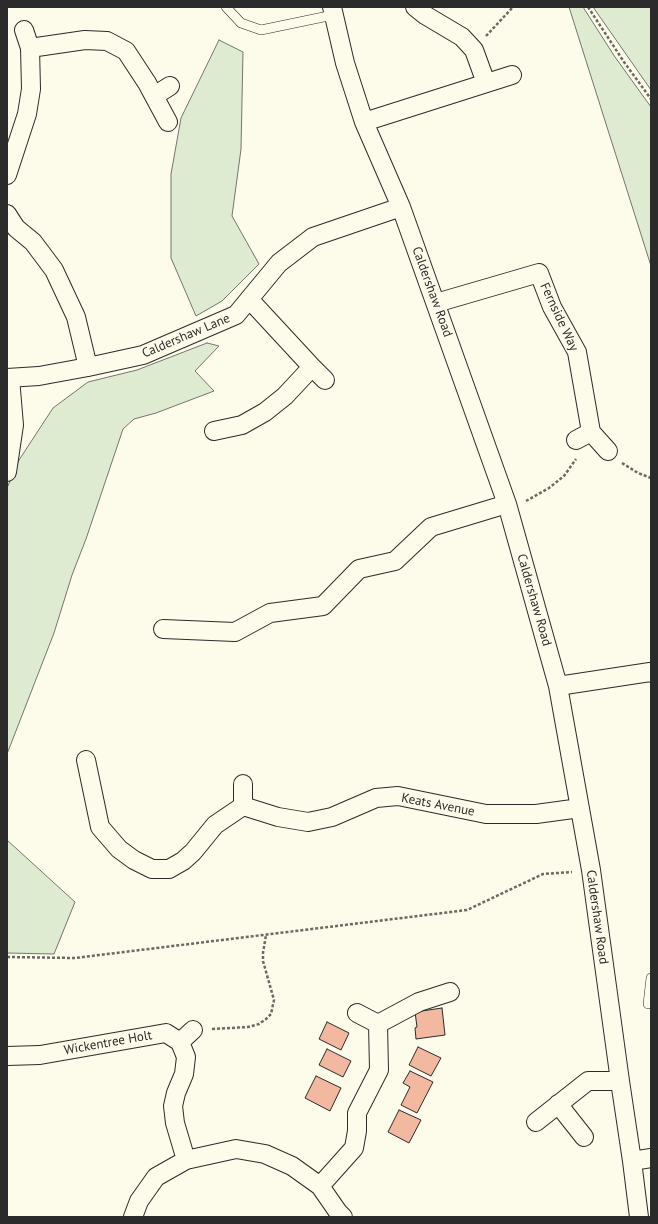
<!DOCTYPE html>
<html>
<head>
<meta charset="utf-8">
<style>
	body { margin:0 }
	#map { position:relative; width:658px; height:1224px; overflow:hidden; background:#fdfbea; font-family:"PT Sans",sans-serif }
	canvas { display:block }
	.frame { position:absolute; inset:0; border:8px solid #2b2b2b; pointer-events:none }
</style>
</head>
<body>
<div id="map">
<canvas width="658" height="1224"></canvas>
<div class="frame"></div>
</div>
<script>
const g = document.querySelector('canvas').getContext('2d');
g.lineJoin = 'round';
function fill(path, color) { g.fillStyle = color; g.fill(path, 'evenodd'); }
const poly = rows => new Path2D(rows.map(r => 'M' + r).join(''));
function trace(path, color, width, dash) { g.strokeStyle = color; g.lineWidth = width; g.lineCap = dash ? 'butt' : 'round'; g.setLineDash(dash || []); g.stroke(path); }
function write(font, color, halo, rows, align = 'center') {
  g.font = font + ' "PT Sans",sans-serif'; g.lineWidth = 3; g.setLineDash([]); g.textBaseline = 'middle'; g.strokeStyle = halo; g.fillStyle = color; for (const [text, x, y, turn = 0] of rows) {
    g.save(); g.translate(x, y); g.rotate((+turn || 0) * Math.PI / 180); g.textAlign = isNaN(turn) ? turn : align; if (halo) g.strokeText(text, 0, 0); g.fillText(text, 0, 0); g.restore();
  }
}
const green = poly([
	[569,7,583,7,615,57,651,107,651,266,569,7],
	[593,7,651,7,651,90,593,7],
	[219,40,243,52,241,149,232,216,259,264,222,301,196,316,171,258,171,174,181,118,219,40],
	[207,343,219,346,195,371,214,391,156,413,134,419,123,429,86,539,72,575,54,633,7,754,7,488,19,460,53,408,88,382,137,370,207,343],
	[7,840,75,902,54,954,7,953,7,840]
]);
fill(green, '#deebd1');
trace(green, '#74746e', 1);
const building = poly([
	[442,1008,445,1035,416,1039,415,1028,417,1027,415,1012,442,1008],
	[327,1022,349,1033,341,1050,319,1039,327,1022],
	[418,1047,441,1058,431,1076,409,1065,418,1047],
	[327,1049,351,1061,343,1077,319,1065,327,1049],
	[410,1071,433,1082,417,1113,401,1105,410,1087,403,1083,410,1071],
	[316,1076,341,1088,330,1111,305,1098,316,1076],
	[399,1110,421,1120,409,1143,388,1132,399,1110]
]);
fill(building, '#f2b8a0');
trace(building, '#2b2b2b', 1);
const service = poly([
	[226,7,241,23,261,30,333,15],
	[648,1004,651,978]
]);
const minor = poly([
	[332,7,345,63,364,122,401,207,507,504,558,686,591,870,620,1081,632,1161,639,1217],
	[415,7,425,15,462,37,474,50,486,83],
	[24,30,30,48],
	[154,96,170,86],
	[364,122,512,75],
	[7,175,27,114,31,89,30,48,85,40,107,41,126,51,147,83,168,122],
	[7,214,16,228,33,242,54,270,76,317,88,367],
	[436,303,539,273,552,307,577,352,591,432],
	[312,367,325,380],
	[7,378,39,376,88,367,143,355,236,315,279,263,313,237,401,207],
	[214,431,242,425,265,412,285,396,312,367,249,299],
	[576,440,591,432,608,451],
	[7,472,14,425,10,378],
	[163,629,235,632,270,613,323,606,359,569,395,561,431,527,507,504],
	[558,686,650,672,651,673],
	[86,760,100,827,119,849,134,860,152,869,169,869,183,861,193,852,215,825,243,806,278,817,308,822,332,817,376,798,398,796,486,814,536,814,580,808],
	[243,784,243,806],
	[357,1013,378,1024],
	[180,1042,193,1030],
	[7,1056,40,1055,166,1033,180,1042,186,1057,184,1074,176,1093,173,1106,175,1123,186,1160],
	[558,1104,584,1137],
	[536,1122,588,1081,620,1081],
	[632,1161,651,1158],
	[320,1186,354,1148,357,1131,357,1113,379,1070,378,1024,419,1002,450,992],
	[133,1217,139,1201,156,1177,186,1160,236,1149,265,1154,292,1166,320,1186,338,1212,343,1217]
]);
trace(service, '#2b2b2b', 10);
trace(minor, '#2b2b2b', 20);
trace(poly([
	[588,7,624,62,651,99],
	[486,36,513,7],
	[622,463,638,473,651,478],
	[526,501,549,488,564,476,576,459],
	[7,957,75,958,467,910,543,874,572,872],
	[212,1029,248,1027,259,1024,266,1019,271,1014,274,1000,263,961,263,953,266,935]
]), '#6a6964', 2.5, [3, 2]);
trace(service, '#fdfbea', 9);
trace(minor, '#fdfbea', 18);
write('13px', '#2b2b2b', '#fdfbea', [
	["Caldershaw Road",432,292,70],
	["Fernside Way",559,317,65],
	["Caldershaw Lane",186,336,-23],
	["Caldershaw Road",534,600,74],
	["Keats Avenue",438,805,11],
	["Caldershaw Road",597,917,82],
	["Wickentree Holt",108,1043,-10]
]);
</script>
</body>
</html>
